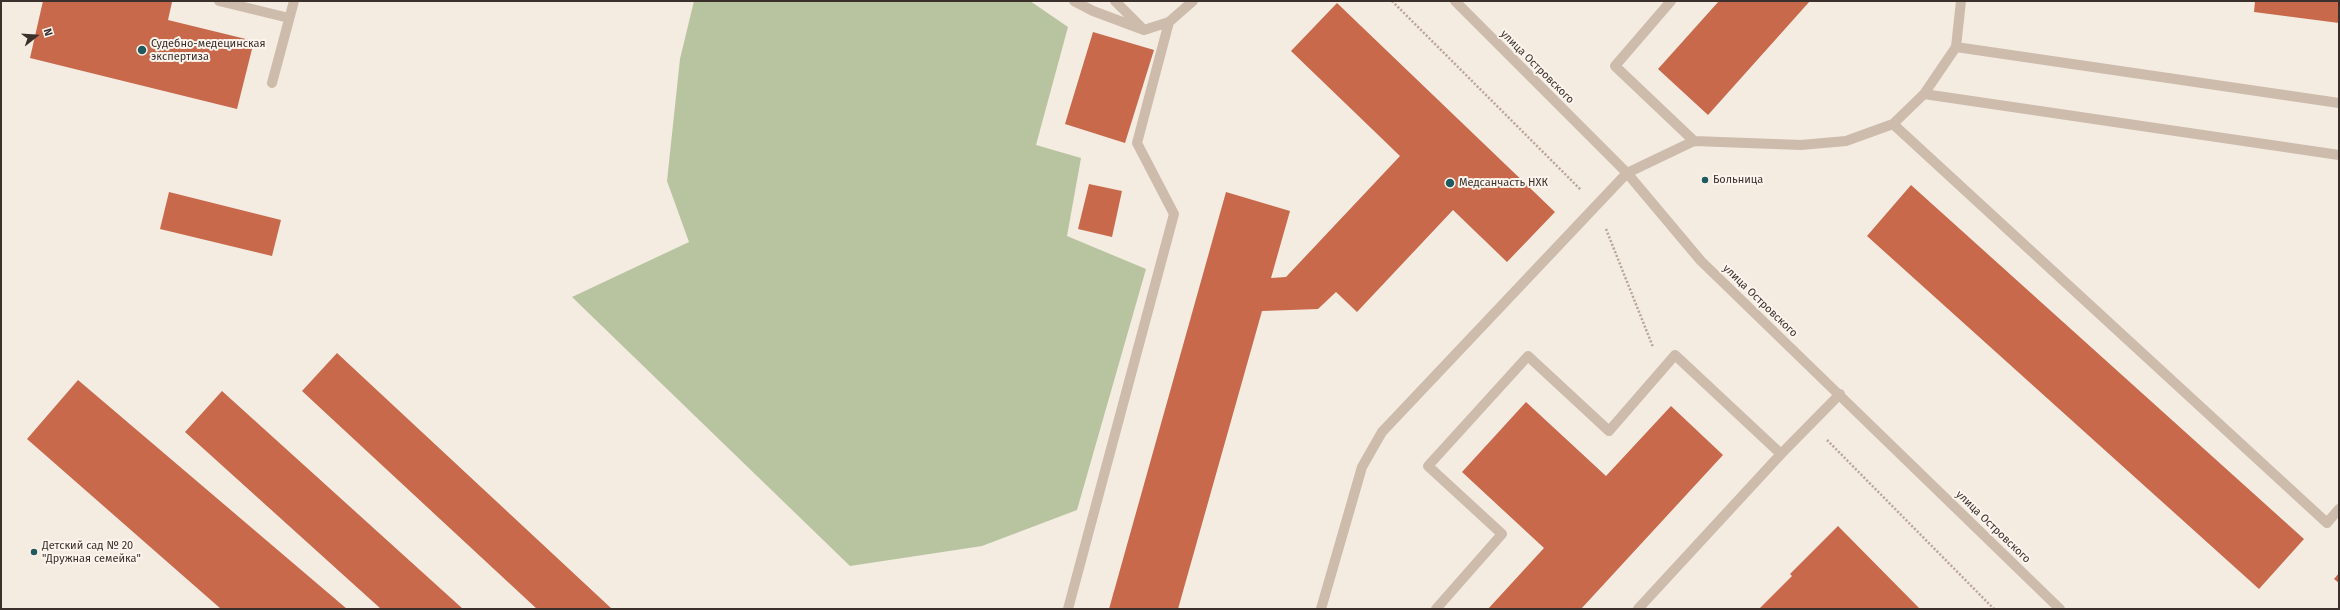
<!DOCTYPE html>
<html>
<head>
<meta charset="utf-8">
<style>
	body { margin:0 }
	#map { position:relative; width:2340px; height:610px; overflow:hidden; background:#f4ebe1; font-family:"Fira Sans",sans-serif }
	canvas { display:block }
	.frame { position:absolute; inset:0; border:2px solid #3b302b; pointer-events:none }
	.north { position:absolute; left:16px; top:16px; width:40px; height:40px; -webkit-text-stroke:3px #fbf5ee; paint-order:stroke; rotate:73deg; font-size:11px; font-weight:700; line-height:16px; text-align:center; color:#3b302b }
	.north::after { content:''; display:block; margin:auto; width:14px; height:18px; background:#3b302b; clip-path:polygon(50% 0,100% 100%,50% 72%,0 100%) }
</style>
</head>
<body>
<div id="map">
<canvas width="2340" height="610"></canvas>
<div class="frame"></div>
<div class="north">N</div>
</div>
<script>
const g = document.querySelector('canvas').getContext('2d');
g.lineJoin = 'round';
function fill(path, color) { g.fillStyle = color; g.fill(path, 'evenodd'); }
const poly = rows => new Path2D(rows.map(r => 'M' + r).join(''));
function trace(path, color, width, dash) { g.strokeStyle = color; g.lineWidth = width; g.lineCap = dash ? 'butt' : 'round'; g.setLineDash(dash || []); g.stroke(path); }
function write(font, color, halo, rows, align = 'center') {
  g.font = font + ' "Fira Sans",sans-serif'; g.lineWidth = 4; g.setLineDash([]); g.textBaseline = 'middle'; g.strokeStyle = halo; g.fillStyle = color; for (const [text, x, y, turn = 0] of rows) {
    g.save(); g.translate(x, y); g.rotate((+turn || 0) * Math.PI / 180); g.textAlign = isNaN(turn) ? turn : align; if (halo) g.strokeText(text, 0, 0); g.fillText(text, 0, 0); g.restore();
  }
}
fill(poly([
	[694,1,1030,1,1068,27,1036,145,1081,158,1067,236,1146,269,1077,510,982,546,850,566,572,297,689,242,667,181,680,59]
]), '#b8c4a0');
fill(poly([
	[43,1,166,1,172,2,168,20,254,41,237,109,30,58],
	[1719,1,1810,1,1708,115,1658,69],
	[2255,1,2339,1,2339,23,2254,12],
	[1337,3,1555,212,1507,262,1453,210,1357,312,1336,292,1318,309,1262,311,1178,609,1109,609,1226,192,1290,211,1271,278,1286,277,1400,156,1291,51],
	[1093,32,1154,50,1125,143,1065,124],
	[1089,184,1122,191,1112,237,1078,229],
	[1911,185,2304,539,2259,589,1867,236],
	[169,192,281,220,272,256,160,229],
	[337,353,612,609,537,609,302,391],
	[78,380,347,609,221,609,27,439],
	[222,391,463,609,381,609,185,432],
	[1526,402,1606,476,1671,406,1723,455,1581,609,1488,609,1544,548,1462,472],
	[1838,526,1920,609,1759,609,1792,576,1790,574],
	[2339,573,2339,583,2334,579]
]), '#c8694b');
trace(poly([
	[1392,1,1581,190],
	[1606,229,1653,347],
	[1827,440,1994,609]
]), '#b9a596', 2.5, [2, 2]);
trace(poly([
	[219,1,289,18],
	[1074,1,1093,11,1144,30,1169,22],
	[1115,1,1141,27],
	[1455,1,1627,173,1701,261,2060,609],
	[1671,1,1615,66,1694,141],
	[1956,47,1961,1],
	[272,83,294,1],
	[1924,94,2339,155],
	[1893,124,2327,523,2339,509],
	[1068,609,1174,214,1137,143,1169,22,1193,1],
	[1321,609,1362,467,1382,432,1627,173,1694,141,1801,145,1846,141,1893,124,1924,94,1956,47,2339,103],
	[1436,609,1502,534,1428,466,1528,356,1609,431,1675,355,1781,454],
	[1638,609,1781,454,1840,394]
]), '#cdbbac', 10);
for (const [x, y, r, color] of [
	[142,50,5,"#1f5a5e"],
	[1705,180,4,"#1f5a5e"],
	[1450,183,5,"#1f5a5e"],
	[34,552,4,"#1f5a5e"]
]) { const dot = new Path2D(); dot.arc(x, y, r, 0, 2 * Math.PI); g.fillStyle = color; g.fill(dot); trace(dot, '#fbf5ee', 1.5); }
write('11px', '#3b302b', '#fbf5ee', [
	["Судебно-медецинская",151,44],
	["экспертиза",151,57],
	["Больница",1713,180],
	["Медсанчасть НХК",1459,183],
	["Детский сад № 20",42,546],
	["\"Дружная семейка\"",42,559]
], 'left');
write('11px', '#3b302b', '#fbf5ee', [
	["улица Островского",1537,67,45],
	["улица Островского",1760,301,44],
	["улица Островского",1993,527,44]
]);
</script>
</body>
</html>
